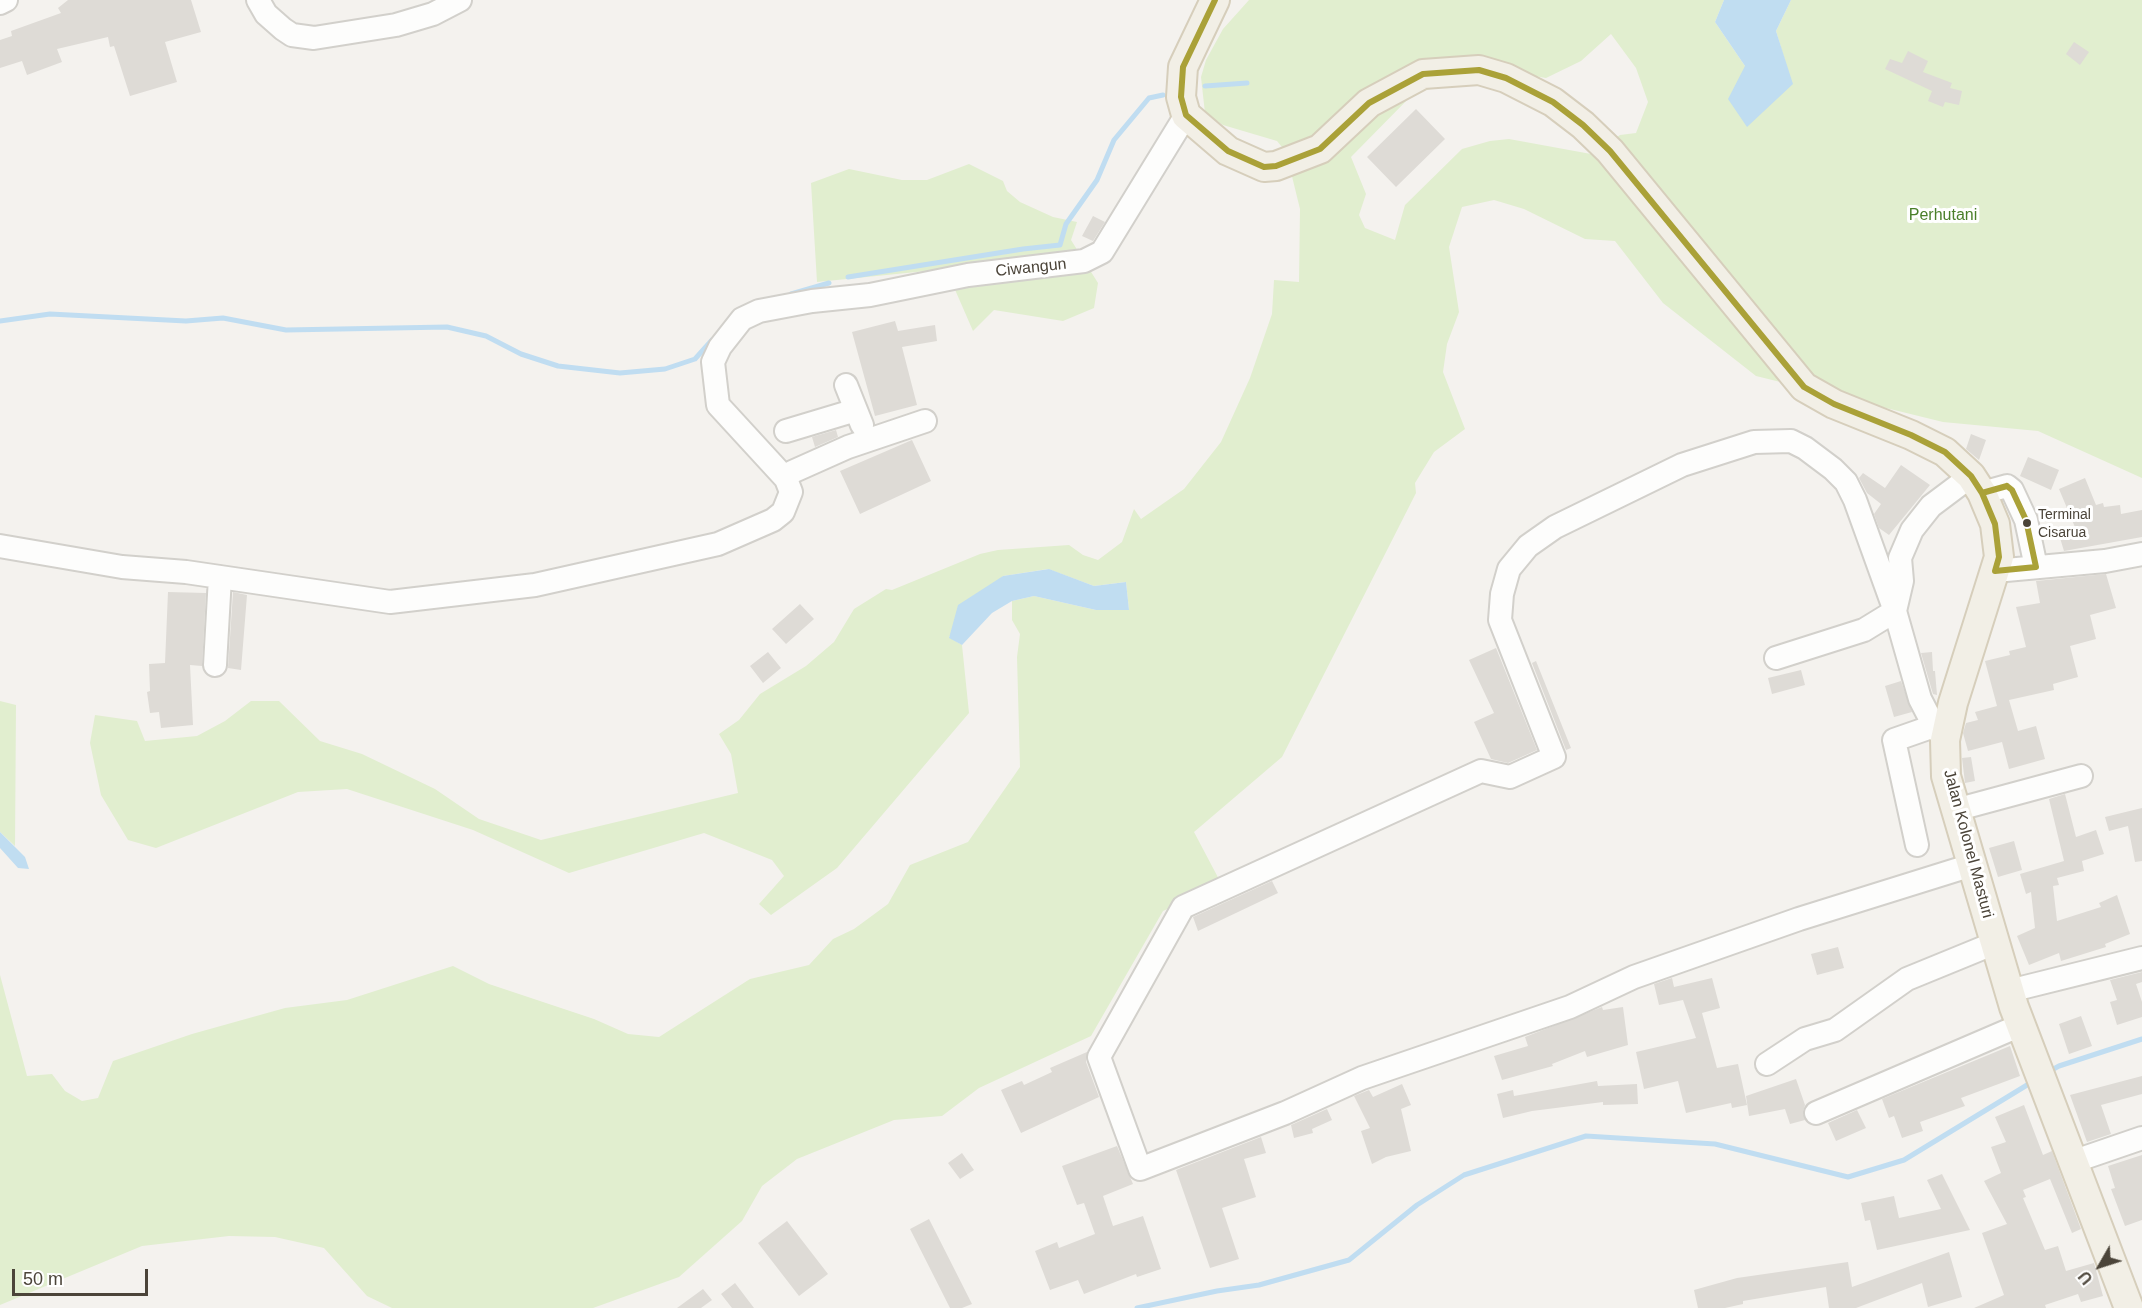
<!DOCTYPE html>
<html>
<head>
<meta charset="utf-8">
<style>
	body { margin:0 }
	#map { position:relative; width:2142px; height:1308px; overflow:hidden; background:#f4f2ee; font-family:Arial,sans-serif }
	canvas { display:block }
	.north { position:absolute; left:2070px; top:1236px; width:60px; height:60px; -webkit-text-stroke:4px #fff; paint-order:stroke; rotate:231deg; font-size:16px; font-weight:700; line-height:24px; text-align:center; color:#4b4439 }
	.north::after { content:''; display:block; margin:auto; width:21px; height:27px; background:#4b4439; clip-path:polygon(50% 0,100% 100%,50% 72%,0 100%) }
	.scale { position:absolute; left:12px; top:1269px; width:136px; height:27px; box-sizing:border-box; border:3px solid #4b4439; border-top:0; padding-left:8px; font-size:18px; line-height:21px; white-space:nowrap; color:#4b4439; -webkit-text-stroke:4px #fff; paint-order:stroke }
</style>
</head>
<body>
<div id="map">
<canvas width="2142" height="1308"></canvas>
<div class="north">U</div>
<div class="scale">50 m</div>
</div>
<script>
const g = document.querySelector('canvas').getContext('2d');
g.lineJoin = 'round';
function fill(path, color) { g.fillStyle = color; g.fill(path, 'evenodd'); }
const poly = rows => new Path2D(rows.map(r => 'M' + r).join(''));
function trace(path, color, width, dash) { g.strokeStyle = color; g.lineWidth = width; g.lineCap = dash ? 'butt' : 'round'; g.setLineDash(dash || []); g.stroke(path); }
function write(font, color, halo, rows, align = 'center') {
  g.font = font + ' Arial,sans-serif'; g.lineWidth = 6; g.setLineDash([]); g.textBaseline = 'middle'; g.strokeStyle = halo; g.fillStyle = color; for (const [text, x, y, turn = 0] of rows) {
    g.save(); g.translate(x, y); g.rotate((+turn || 0) * Math.PI / 180); g.textAlign = isNaN(turn) ? turn : align; if (halo) g.strokeText(text, 0, 0); g.fillText(text, 0, 0); g.restore();
  }
}
fill(poly([
	[1249,0,1724,0,1715,22,1745,66,1792,84,1776,31,1791,0,2142,0,2142,478,2038,431,1943,422,1756,376,1663,303,1615,241,1585,239,1524,209,1494,200,1462,207,1449,247,1459,312,1447,344,1443,372,1465,429,1434,452,1415,483,1416,493,1282,757,1194,832,1222,885,1163,911,1091,1036,979,1088,942,1116,894,1120,797,1159,762,1186,742,1221,679,1277,593,1308,392,1308,367,1296,324,1248,275,1237,229,1236,142,1246,0,1305,0,975,27,1076,52,1074,65,1091,82,1101,98,1098,113,1061,192,1034,285,1008,347,1000,453,966,489,984,594,1019,628,1034,659,1037,750,979,809,965,833,939,854,929,888,904,910,865,968,842,1020,767,1017,657,1020,634,1012,620,1012,601,1034,596,1096,610,1129,610,1126,582,1094,586,1048,569,1003,576,949,637,962,645,969,713,837,868,771,915,759,904,784,876,772,860,704,833,569,873,473,830,347,789,298,792,156,848,128,840,101,795,90,743,95,715,137,721,145,741,197,736,225,721,251,701,279,701,320,741,362,754,435,789,479,819,541,840,738,793,731,754,719,734,739,720,760,694,806,666,834,642,854,609,886,589,892,590,980,554,998,550,1069,545,1083,555,1098,560,1122,542,1134,509,1141,519,1184,489,1221,442,1250,378,1272,314,1274,280,1299,282,1300,209,1286,152,1277,141,1223,125,1205,113,1201,77,1206,60,1223,29],
	[1611,34,1636,68,1648,102,1636,133,1620,135,1591,154,1509,139,1490,141,1462,149,1405,205,1395,240,1365,228,1359,215,1366,194,1351,157,1415,92,1517,73,1546,78,1581,61],
	[969,164,1003,181,1007,191,1020,202,1053,217,1077,222,1071,240,1098,283,1094,308,1063,321,994,310,973,331,946,269,817,282,811,183,849,169,902,180,927,180],
	[0,701,16,705,15,846,0,832]
]), '#e1eecf');
fill(poly([
	[1724,0,1791,0,1776,31,1793,84,1747,127,1728,99,1745,66,1715,22],
	[1049,569,1094,586,1126,582,1129,610,1096,610,1034,596,1012,601,992,613,962,645,949,638,958,605,1003,576],
	[0,832,25,857,29,869,18,868,0,848]
]), '#c0ddf1');
trace(poly([
	[1205,86,1247,83],
	[848,277,1023,249,1060,245,1066,224,1097,180,1114,140,1149,98,1163,95],
	[791,294,829,283],
	[0,321,50,314,186,321,223,318,286,330,447,327,486,336,521,354,558,366,620,373,665,369,695,359,712,340],
	[2048,1072,2059,1066,2142,1039],
	[1137,1308,1217,1291,1259,1285,1349,1260,1417,1205,1464,1175,1586,1136,1715,1144,1848,1177,1904,1160,2032,1082]
]), '#c0ddf1', 5);
fill(poly([
	[68,0,191,0,201,32,165,42,177,82,130,96,114,46,110,47,108,37,57,49,62,62,27,75,22,61,0,68,0,40,12,36,11,31,61,13,58,8],
	[2074,42,2089,52,2080,65,2066,54],
	[1908,51,1928,61,1923,72,1952,83,1950,88,1962,91,1959,105,1945,102,1943,107,1928,101,1932,91,1885,69,1890,59,1902,63],
	[1416,109,1445,139,1396,187,1367,157],
	[1093,216,1105,222,1093,241,1082,236],
	[895,321,898,331,935,325,937,341,902,347,917,405,875,416,852,332],
	[836,430,838,437,815,447,812,437],
	[1971,434,1986,440,1979,460,1966,449],
	[912,440,931,481,860,514,840,471],
	[2028,457,2059,470,2051,490,2020,476],
	[1901,465,1930,485,1889,535,1879,528,1874,514,1881,504,1867,493,1859,478,1863,473,1885,488],
	[2085,478,2096,505,2103,503,2104,507,2120,505,2121,514,2142,510,2142,537,2064,551,2060,538,2077,532,2059,489],
	[2106,574,2116,608,2090,615,2096,639,2070,646,2078,677,2053,684,2054,690,2009,700,2018,731,2036,726,2045,759,2009,769,2002,742,1968,751,1963,733,1966,723,1978,720,1975,712,1997,706,1985,661,2010,655,2009,651,2026,647,2016,607,2040,603,2036,581],
	[168,592,206,593,202,666,190,665,193,725,161,728,159,712,150,713,147,692,150,691,149,664,165,663],
	[233,592,247,595,241,670,228,668],
	[800,604,814,619,786,644,772,629],
	[1496,648,1537,750,1508,763,1491,759,1474,722,1494,713,1469,660],
	[768,652,781,668,763,683,750,666],
	[1932,652,1933,671,1935,671,1937,695,1933,694,1921,653],
	[1536,661,1571,748,1566,750,1532,663],
	[1801,670,1805,685,1772,694,1768,678],
	[1901,681,1912,712,1894,717,1885,686],
	[1971,757,1975,781,1965,783,1962,758],
	[2065,794,2076,837,2096,830,2104,854,2082,861,2084,871,2057,878,2059,885,2053,886,2057,921,2101,907,2099,903,2117,895,2130,934,2105,944,2106,947,2061,961,2059,953,2029,965,2017,936,2035,928,2031,892,2026,894,2020,874,2064,861,2049,799],
	[2142,808,2142,861,2135,862,2128,826,2109,831,2105,817],
	[2014,841,2022,870,1998,877,1989,848],
	[1272,881,1278,893,1198,931,1193,917],
	[1838,947,1844,968,1817,975,1811,954],
	[2142,972,2142,982,2136,984,2142,1002,2142,1017,2117,1025,2110,1002,2117,1000,2110,980],
	[1672,978,1674,987,1712,978,1720,1008,1702,1013,1717,1068,1738,1064,1747,1105,1732,1108,1731,1103,1686,1113,1678,1081,1644,1089,1636,1052,1696,1038,1683,1000,1659,1005,1654,984],
	[1602,1007,1603,1010,1623,1007,1628,1045,1587,1057,1585,1051,1552,1064,1553,1066,1502,1080,1494,1056,1528,1046,1525,1037],
	[2081,1016,2092,1046,2069,1054,2059,1024],
	[2010,1046,2020,1076,1961,1098,1965,1106,1920,1122,1923,1131,1902,1138,1894,1116,1889,1118,1882,1099],
	[1087,1052,1086,1062,1099,1097,1021,1133,1001,1090,1022,1081,1024,1085,1052,1072,1050,1068],
	[2142,1076,2142,1094,2101,1105,2111,1134,2087,1142,2070,1095],
	[1796,1079,1805,1105,1803,1112,1805,1120,1790,1124,1785,1109,1749,1116,1746,1096],
	[1597,1081,1598,1086,1637,1084,1638,1104,1603,1105,1603,1102,1532,1111,1503,1118,1497,1094,1513,1090,1514,1096],
	[1402,1084,1411,1105,1401,1109,1411,1151,1386,1157,1372,1164,1361,1131,1370,1128,1354,1096,1369,1090,1373,1097],
	[2024,1105,2043,1155,2052,1151,2081,1229,2072,1233,2050,1179,2023,1190,2026,1197,2023,1198,2045,1250,2058,1246,2066,1271,2094,1263,2103,1296,2081,1302,2078,1294,2045,1305,2046,1308,1974,1308,2004,1295,1982,1233,2007,1224,1984,1181,2001,1173,1991,1147,2006,1142,1995,1117],
	[1327,1109,1332,1120,1312,1129,1313,1133,1294,1138,1291,1125],
	[1857,1110,1866,1128,1836,1141,1828,1123],
	[1261,1137,1266,1153,1244,1159,1256,1197,1222,1208,1239,1259,1210,1268,1176,1170],
	[1117,1146,1133,1184,1103,1196,1113,1226,1143,1216,1161,1269,1137,1277,1136,1274,1084,1294,1078,1280,1050,1290,1035,1251,1057,1242,1059,1248,1095,1234,1084,1203,1077,1205,1062,1166],
	[962,1153,974,1170,960,1179,948,1163],
	[2142,1155,2142,1220,2125,1226,2111,1189,2115,1188,2108,1166],
	[1942,1174,1970,1230,1877,1250,1870,1220,1865,1221,1861,1203,1894,1196,1899,1218,1941,1209,1927,1180],
	[929,1219,972,1304,962,1308,950,1308,910,1229],
	[787,1221,828,1274,799,1296,758,1243],
	[1949,1252,1962,1297,1928,1307,1922,1283,1856,1308,1829,1308,1826,1287,1743,1301,1743,1304,1725,1308,1698,1308,1694,1290,1737,1278,1848,1262,1852,1287],
	[735,1283,754,1308,732,1308,721,1294],
	[703,1289,712,1300,701,1308,677,1308]
]), '#dedbd6');
const minor = poly([
	[258,0,266,14,283,29,292,35,314,38,396,25,433,14,460,0],
	[0,3,6,0],
	[846,385,862,425],
	[786,431,856,410],
	[786,479,792,472,848,447,925,421],
	[1982,493,2007,486,2012,490,2026,520,2036,567],
	[0,546,122,567,186,572,390,602,535,585,718,544,773,520,783,512,791,492,786,479,718,405,713,362,720,347,742,319,759,311,812,301,870,295,968,275,1084,261,1102,252,1186,115],
	[1995,571,2105,561,2142,554],
	[1776,658,1864,630,1895,611,1902,581,1900,558,1912,530,1931,506,1971,476],
	[215,665,220,577],
	[1945,740,1934,726,1920,699,1895,611,1855,500,1846,482,1833,469,1805,448,1791,441,1754,442,1682,465,1555,527,1528,546,1509,569,1502,594,1500,620,1554,757,1510,777,1481,771,1183,907,1099,1057,1140,1169,1285,1113,1362,1078,1570,1007,1634,977,1799,919,1972,865],
	[1955,810,2081,776],
	[1917,845,1894,740,1934,726],
	[2009,991,2142,958],
	[1767,1064,1805,1039,1835,1030,1907,979,1995,943],
	[1816,1113,2021,1025],
	[2075,1161,2142,1138]
]);
const major = poly([
	[1215,0,1183,67,1181,97,1186,115,1228,151,1264,167,1276,166,1320,149,1369,103,1423,74,1479,70,1506,78,1553,102,1583,125,1610,151,1804,387,1834,404,1911,435,1945,452,1971,476,1982,493,1995,524,1999,557,1953,703,1945,740,1946,776,2014,1007,2129,1308]
]);
trace(minor, '#d2d0cb', 26);
trace(major, '#d6cebb', 32);
trace(minor, '#fdfdfc', 22);
trace(major, '#f2efe6', 28);
trace(poly([
	[1215,0,1183,67,1181,97,1186,115,1228,151,1264,167,1276,166,1320,149,1369,103,1423,74,1479,70,1506,78,1553,102,1583,125,1610,151,1804,387,1834,404,1911,435,1945,452,1971,476,1982,493],
	[2007,486,2012,490,2026,520,2036,567,1995,571,1999,557,1995,524,1982,493,2007,486]
]), '#aaa138', 6);
for (const [x, y, r, color] of [
	[2027,523,5,"#4b4439"]
]) { const dot = new Path2D(); dot.arc(x, y, r, 0, 2 * Math.PI); g.fillStyle = color; g.fill(dot); trace(dot, '#fff', 2); }
write('14px', '#4b4439', '#fff', [
	["Terminal",2038,515],
	["Cisarua",2038,533]
], 'left');
write('16px', '#4a7f2a', '#fff', [
	["Perhutani",1943,216]
]);
write('16px', '#4b4439', '#fff', [
	["Ciwangun",1031,268,-6],
	["Jalan Kolonel Masturi",1968,844,75]
]);
</script>
</body>
</html>
